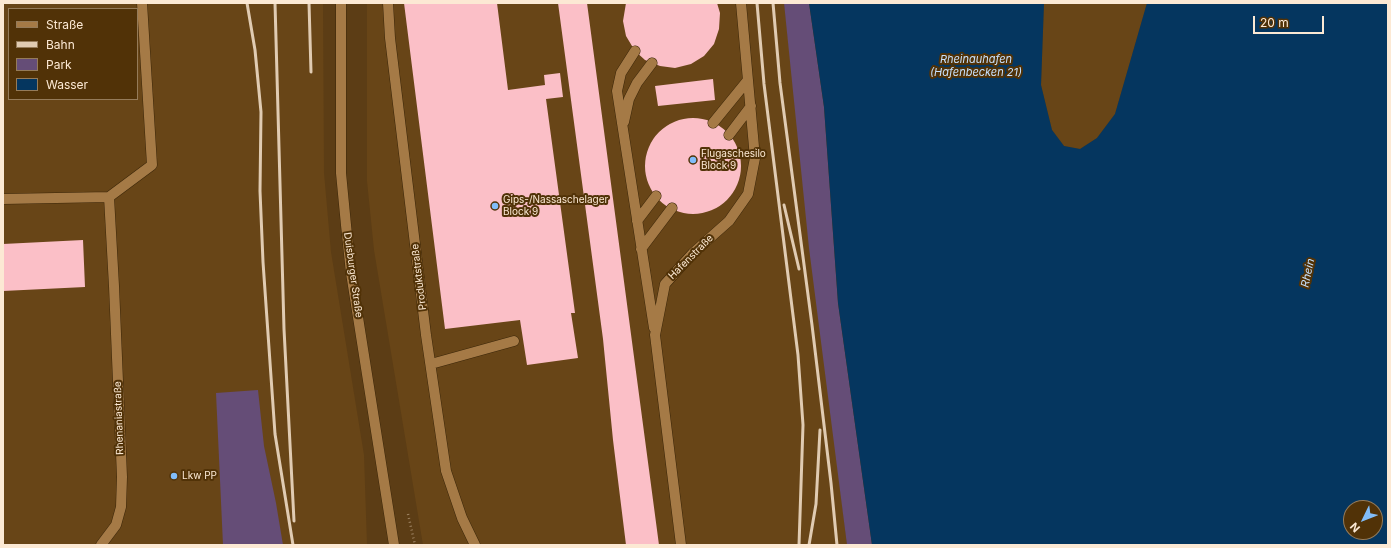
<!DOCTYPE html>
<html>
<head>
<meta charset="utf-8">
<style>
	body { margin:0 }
	#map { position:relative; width:1391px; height:548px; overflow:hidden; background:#5c3d15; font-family:Inter,sans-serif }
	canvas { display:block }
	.frame { position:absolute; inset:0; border:4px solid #fce9d4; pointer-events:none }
	.legend { position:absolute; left:8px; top:8px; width:130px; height:92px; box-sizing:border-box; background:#513207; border:1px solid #957b59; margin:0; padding:5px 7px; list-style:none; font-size:12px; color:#fce9d4 }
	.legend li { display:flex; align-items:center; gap:8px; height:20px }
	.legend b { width:20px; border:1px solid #957b59 }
	.north { position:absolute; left:1343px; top:500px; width:40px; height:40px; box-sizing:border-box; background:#513207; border:1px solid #957b59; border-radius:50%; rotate:227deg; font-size:11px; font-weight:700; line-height:16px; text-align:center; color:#fce9d4 }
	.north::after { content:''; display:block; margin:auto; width:14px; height:18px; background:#81bdfa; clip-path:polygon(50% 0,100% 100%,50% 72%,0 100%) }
	.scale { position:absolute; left:1253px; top:16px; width:71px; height:18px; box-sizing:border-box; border:2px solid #fce9d4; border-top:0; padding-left:5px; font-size:12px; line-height:14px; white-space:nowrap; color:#fce9d4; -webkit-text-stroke:3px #513207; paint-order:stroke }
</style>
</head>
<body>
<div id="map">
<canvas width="1391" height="548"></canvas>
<div class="frame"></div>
<ul class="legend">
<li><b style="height:5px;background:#a57a46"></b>Straße</li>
<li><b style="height:5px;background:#e0cbb2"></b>Bahn</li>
<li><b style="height:11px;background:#654d77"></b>Park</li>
<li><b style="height:11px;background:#05365f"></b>Wasser</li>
</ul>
<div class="north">N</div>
<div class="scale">20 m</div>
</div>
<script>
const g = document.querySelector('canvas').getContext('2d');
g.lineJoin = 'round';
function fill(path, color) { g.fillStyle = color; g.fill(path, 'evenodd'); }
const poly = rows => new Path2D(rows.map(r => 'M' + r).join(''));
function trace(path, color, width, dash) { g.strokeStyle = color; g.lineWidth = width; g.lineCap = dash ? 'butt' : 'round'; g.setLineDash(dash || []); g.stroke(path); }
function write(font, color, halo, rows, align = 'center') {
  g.font = font + ' Inter,sans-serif'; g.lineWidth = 4; g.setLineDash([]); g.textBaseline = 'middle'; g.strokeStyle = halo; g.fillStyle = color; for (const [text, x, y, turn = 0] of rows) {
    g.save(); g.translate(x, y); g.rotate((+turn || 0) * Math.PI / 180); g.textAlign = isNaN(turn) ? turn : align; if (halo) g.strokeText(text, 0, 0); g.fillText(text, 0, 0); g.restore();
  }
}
fill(poly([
	[3,3,323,3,324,173,331,252,364,455,367,545,3,545],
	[9,9,137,9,137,99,9,99],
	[367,3,784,3,847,545,423,545,374,250,367,181],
	[1044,3,1147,3,1115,114,1097,138,1080,149,1064,146,1052,130,1041,85]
]), '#684517');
fill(poly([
	[784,3,809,3,824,107,838,303,872,545,847,545,809,248],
	[258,390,264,446,276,503,283,545,223,545,216,393]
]), '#654d77');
fill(poly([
	[809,3,1044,3,1041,85,1052,130,1064,146,1080,149,1097,138,1115,114,1147,3,1388,3,1388,545,872,545,838,303,824,107],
	[1351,508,1375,508,1375,532,1351,532]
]), '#05365f');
fill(poly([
	[404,3,497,3,508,90,545,85,544,75,560,73,563,97,546,99,575,313,571,313,578,358,527,365,520,320,445,329],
	[558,3,587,3,659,545,626,545,613,440,603,339],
	[626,3,717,3,720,13,719,29,714,44,704,56,691,64,675,68,660,66,645,60,635,51,626,36,623,21],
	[713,79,715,100,658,106,655,86],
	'645 166a48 48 0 1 1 96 0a48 48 0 1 1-96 0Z',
	[83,240,85,287,3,291,3,244]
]), '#fbbfc7');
const service = poly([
	[388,3,390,38,426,335,446,471,462,518,475,545],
	[635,51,621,73,617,91,654,328],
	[624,122,629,99,637,83,652,63],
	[713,123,748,80],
	[729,135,751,106],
	[3,199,109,197,152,165,142,3],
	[637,221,656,196],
	[641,249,672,208],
	[431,364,514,341],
	[101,545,116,525,121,507,122,477,114,286,109,197],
	[681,545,655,335,665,284,693,253,729,221,748,194,755,158,741,3]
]);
const tertiary = poly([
	[341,3,341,173,346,225,351,273,394,545]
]);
trace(service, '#3b2609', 11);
trace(tertiary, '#3b2609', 11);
trace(poly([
	[408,514,415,545]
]), '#9e8363', 2.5, [1, 3]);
trace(service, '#a57a46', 10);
trace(tertiary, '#a57a46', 10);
trace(poly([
	[247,3,255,50,261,112,260,191,263,262,275,434,293,545],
	[275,3,284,329,294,521],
	[309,3,311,72],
	[757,3,764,84,798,355,803,425,799,545],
	[773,3,780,83,812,325,831,483,837,545],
	[784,205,799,269],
	[809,545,816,504,820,430]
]), '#e0cbb2', 3);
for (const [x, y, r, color] of [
	[693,160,4,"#81bdfa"],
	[495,206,4,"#81bdfa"],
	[174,476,4,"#81bdfa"]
]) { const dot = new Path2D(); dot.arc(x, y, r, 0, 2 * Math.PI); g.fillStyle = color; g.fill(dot); trace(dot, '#513207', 1.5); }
write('10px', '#fce9d4', '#513207', [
	["Flugaschesilo",701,154],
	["Block 9",701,166],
	["Gips-/Nassaschelager",503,200],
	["Block 9",503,212],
	["Lkw PP",182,476]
], 'left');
write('10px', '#fce9d4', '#513207', [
	["Hafenstraße",691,257,-45],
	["Duisburger Straße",353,275,82],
	["Produktstraße",419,277,-97],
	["Rhenaniastraße",119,418,-92]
]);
write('italic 11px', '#c7e1fd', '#513207', [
	["Rheinauhafen",976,60],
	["(Hafenbecken 21)",976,73],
	["Rhein",1308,273,-78]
]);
</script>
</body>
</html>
